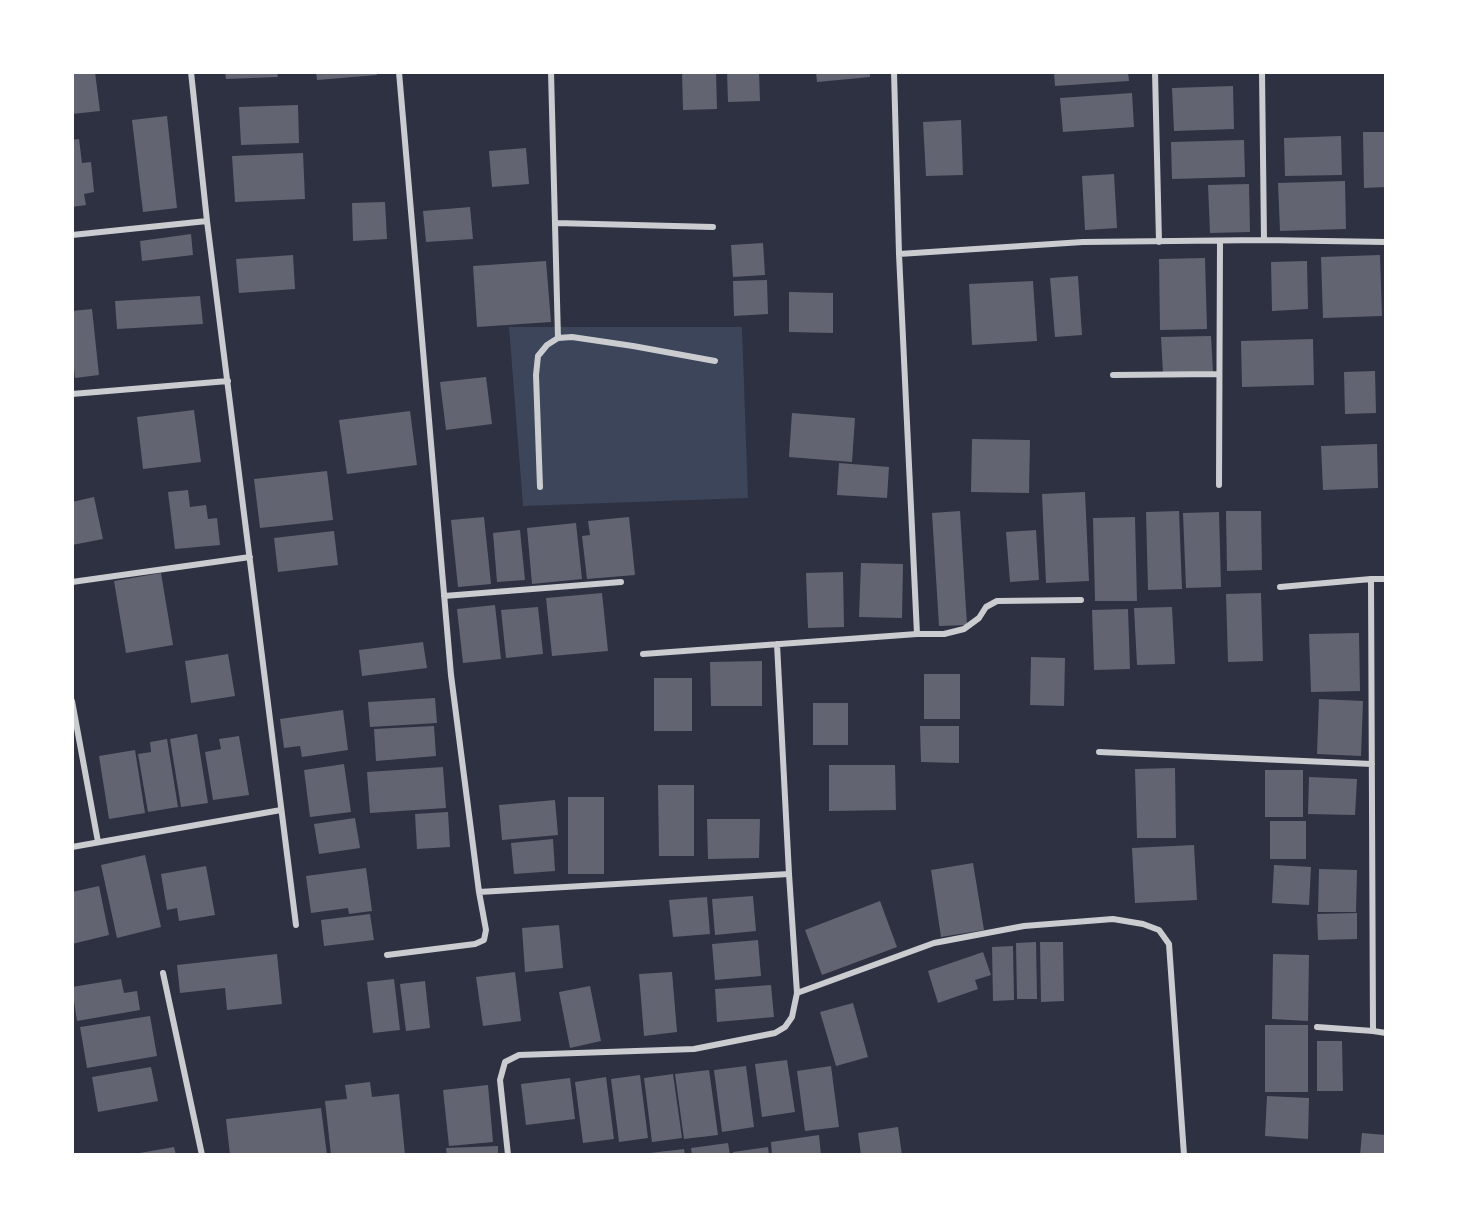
<!DOCTYPE html>
<html>
<head>
<meta charset="utf-8">
<style>
	body { margin:0 }
	#map { position:relative; width:1458px; height:1227px; overflow:hidden; background:#2d3142; font-family:"Times New Roman",serif }
	canvas { display:block }
	.frame { position:absolute; inset:0; border:74px solid #fff; pointer-events:none }
</style>
</head>
<body>
<div id="map">
<canvas width="1458" height="1227"></canvas>
<div class="frame"></div>
</div>
<script>
const g = document.querySelector('canvas').getContext('2d');
g.lineJoin = 'round';
function fill(path, color) { g.fillStyle = color; g.fill(path, 'evenodd'); }
const poly = rows => new Path2D(rows.map(r => 'M' + r).join(''));
function trace(path, color, width, dash) { g.strokeStyle = color; g.lineWidth = width; g.lineCap = dash ? 'butt' : 'round'; g.setLineDash(dash || []); g.stroke(path); }
fill(poly([
	[509,327,742,327,748,498,523,506]
]), '#3c4559');
fill(poly([
	[72,72,95,72,100,111,72,114],
	[225,72,277,72,278,77,226,79],
	[316,72,377,72,377,75,317,80],
	[682,72,716,72,717,109,683,110],
	[727,72,759,72,760,101,728,102],
	[816,72,870,72,870,77,817,82],
	[1054,72,1128,72,1129,81,1055,86],
	[1233,86,1234,129,1174,131,1172,88],
	[1132,93,1134,127,1063,132,1060,98],
	[298,105,299,143,241,145,239,107],
	[167,116,177,208,143,212,132,120],
	[961,120,963,175,926,176,923,122],
	[1363,132,1386,132,1386,187,1364,188],
	[1341,136,1342,175,1285,176,1284,138],
	[79,139,82,163,91,162,94,192,84,194,86,205,72,207,72,140],
	[1244,140,1245,177,1172,179,1171,142],
	[526,148,529,184,492,187,489,151],
	[303,153,305,199,235,202,232,156],
	[1114,174,1117,228,1085,230,1082,176],
	[1345,181,1346,229,1280,231,1278,183],
	[1249,184,1250,232,1210,233,1208,185],
	[385,202,387,239,353,241,352,203],
	[470,207,473,239,426,242,423,211],
	[191,234,193,255,142,261,140,241],
	[763,243,765,275,733,277,731,245],
	[293,255,295,289,239,293,236,259],
	[1380,255,1382,316,1323,318,1321,257],
	[1205,258,1207,329,1160,330,1159,259],
	[546,261,551,322,477,327,473,266],
	[1307,261,1308,309,1272,311,1271,262],
	[1078,276,1082,335,1055,337,1050,278],
	[767,280,768,314,734,316,733,281],
	[1033,281,1037,341,972,345,969,284],
	[789,292,833,293,833,333,789,332],
	[200,296,203,324,117,329,115,301],
	[92,309,99,375,75,378,74,368,72,369,72,311],
	[1211,336,1213,372,1163,373,1161,337],
	[1313,339,1314,385,1242,387,1241,341],
	[1375,371,1376,413,1345,414,1344,372],
	[486,377,492,424,446,430,440,382],
	[194,410,201,462,143,469,137,417],
	[410,411,417,465,347,474,339,420],
	[792,413,855,418,852,462,789,457],
	[972,439,1030,440,1029,493,971,492],
	[1377,444,1378,488,1323,490,1321,446],
	[839,463,889,467,887,498,837,495],
	[327,471,333,520,260,528,254,479],
	[188,490,190,507,206,505,208,519,217,518,220,545,175,549,168,492],
	[1085,492,1089,581,1046,583,1042,494],
	[94,497,103,539,72,545,72,502],
	[960,511,967,625,939,626,932,513],
	[1179,511,1182,589,1148,590,1146,512],
	[1226,511,1261,511,1262,570,1227,571],
	[1219,512,1221,587,1186,588,1183,513],
	[484,517,491,584,458,587,451,520],
	[629,517,635,575,587,579,582,536,590,535,588,521],
	[1135,517,1137,601,1095,601,1093,518],
	[576,523,582,579,532,584,527,528],
	[520,530,525,580,497,582,493,533],
	[1036,530,1039,580,1010,582,1006,532],
	[334,531,338,565,278,572,274,538],
	[861,563,903,564,902,618,859,617],
	[843,572,844,627,808,628,806,573],
	[161,573,173,645,126,653,114,581],
	[602,593,608,651,552,656,546,598],
	[1261,593,1263,661,1228,662,1226,594],
	[495,605,501,659,463,663,457,609],
	[538,607,543,654,506,658,501,610],
	[1172,607,1175,664,1137,665,1134,608],
	[1128,609,1130,669,1094,670,1092,610],
	[1359,633,1360,691,1311,692,1309,634],
	[423,642,427,668,362,676,359,650],
	[228,654,235,696,191,703,185,661],
	[1031,657,1065,658,1064,706,1030,705],
	[762,661,762,706,711,706,710,662],
	[924,674,960,674,960,719,924,719],
	[654,678,692,678,692,731,654,731],
	[435,698,437,723,370,727,368,702],
	[1319,699,1363,701,1361,756,1317,754],
	[813,703,848,703,848,745,813,745],
	[343,710,348,750,302,757,300,746,284,748,280,719],
	[434,726,436,756,376,761,374,729],
	[920,726,959,726,959,763,921,762],
	[197,734,208,803,181,807,170,739],
	[239,736,249,795,213,800,205,752,221,749,219,739],
	[167,739,178,807,148,812,138,754,151,752,150,742],
	[135,750,145,813,109,819,99,756],
	[344,764,351,812,310,817,304,770],
	[829,765,895,765,896,810,829,811],
	[443,767,446,808,370,813,367,772],
	[1175,768,1176,838,1137,838,1135,769],
	[1265,770,1303,770,1303,817,1265,817],
	[1309,777,1357,779,1355,815,1308,814],
	[658,785,694,785,694,856,659,856],
	[568,797,604,797,604,874,568,874],
	[555,800,558,835,502,840,499,805],
	[448,812,450,847,417,849,415,814],
	[355,818,360,848,319,854,314,824],
	[707,819,760,819,759,858,708,859],
	[1270,821,1306,821,1306,859,1270,859],
	[553,839,555,871,514,874,511,843],
	[1194,845,1197,900,1135,903,1132,848],
	[145,855,161,927,117,938,101,865],
	[973,863,984,930,941,937,931,870],
	[1274,865,1311,867,1309,905,1272,903],
	[206,866,215,915,179,921,177,908,167,910,161,874],
	[366,868,372,911,349,914,348,908,311,913,306,876],
	[1319,869,1357,870,1356,912,1318,912],
	[99,886,109,935,72,944,72,892],
	[753,896,756,931,715,935,712,899],
	[707,897,710,934,673,937,669,900],
	[880,901,897,947,822,975,805,930],
	[1357,913,1357,939,1318,940,1317,914],
	[370,914,374,940,324,946,321,920],
	[559,925,563,968,525,972,522,928],
	[758,940,761,976,715,980,712,944],
	[1036,942,1037,999,1017,999,1016,943],
	[1040,942,1063,942,1064,1001,1041,1002],
	[1013,946,1014,1000,993,1001,992,947],
	[983,952,991,975,975,980,978,989,938,1003,928,971],
	[277,954,282,1004,227,1010,225,988,180,993,177,965],
	[1273,954,1309,955,1308,1021,1272,1019],
	[515,972,521,1021,483,1026,476,977],
	[672,972,677,1032,644,1036,639,974],
	[121,979,124,993,137,991,140,1010,77,1021,72,987],
	[394,979,400,1030,373,1033,367,982],
	[425,981,430,1028,406,1031,400,984],
	[771,985,774,1017,717,1022,715,989],
	[590,986,601,1041,570,1048,559,992],
	[853,1003,868,1057,836,1066,820,1012],
	[150,1016,157,1056,87,1068,80,1027],
	[1265,1025,1308,1025,1308,1092,1265,1092],
	[1317,1041,1342,1041,1343,1091,1317,1091],
	[787,1060,795,1112,762,1117,755,1064],
	[746,1066,754,1127,722,1132,714,1070],
	[831,1066,839,1127,805,1131,797,1071],
	[151,1067,158,1101,98,1112,92,1077],
	[709,1070,718,1135,684,1139,675,1074],
	[673,1074,682,1138,652,1142,644,1078],
	[640,1075,648,1138,619,1142,611,1079],
	[606,1077,614,1139,583,1143,575,1082],
	[570,1078,575,1119,526,1125,521,1084],
	[370,1082,372,1097,399,1094,405,1155,331,1155,325,1101,347,1099,345,1085],
	[488,1085,493,1142,449,1146,443,1090],
	[1267,1096,1309,1098,1308,1139,1265,1136],
	[321,1108,327,1155,230,1155,226,1119],
	[898,1127,902,1155,861,1155,858,1133],
	[1362,1133,1386,1135,1386,1155,1360,1155],
	[819,1135,821,1155,772,1155,771,1142],
	[728,1143,730,1155,692,1155,691,1148],
	[498,1146,498,1155,447,1155,446,1148],
	[174,1147,176,1155,134,1155,134,1154],
	[768,1147,769,1155,733,1155,733,1152],
	[684,1149,685,1155,650,1155,650,1153]
]), '#626471');
trace(poly([
	[191,72,207,221,296,925],
	[551,72,558,338],
	[894,72,899,254,917,634],
	[1155,72,1159,242],
	[1262,72,1264,240],
	[556,223,713,227],
	[72,235,207,221],
	[899,254,1083,242,1264,240,1386,242],
	[1113,375,1219,374],
	[72,394,228,381],
	[1219,485,1220,241],
	[540,487,536,375,538,356,547,345,558,338,572,337,633,346,715,361],
	[1371,579,1373,1031,1386,1033],
	[72,582,250,557],
	[1280,587,1371,579,1386,579],
	[444,596,621,582],
	[643,654,917,634,944,634,964,629,979,618,986,607,997,601,1081,600],
	[72,701,98,842],
	[1099,752,1372,764],
	[72,847,281,810],
	[479,892,789,874],
	[387,955,475,944,484,940,486,930,479,892,451,675,399,72],
	[163,973,202,1155],
	[797,993,934,943,1024,926,1113,919,1143,924,1159,930,1169,944,1184,1155],
	[1317,1027,1373,1031],
	[508,1155,500,1080,505,1062,519,1055,694,1049,775,1033,785,1027,792,1017,797,993,789,874,777,644]
]), '#caccd0', 6);
</script>
</body>
</html>
